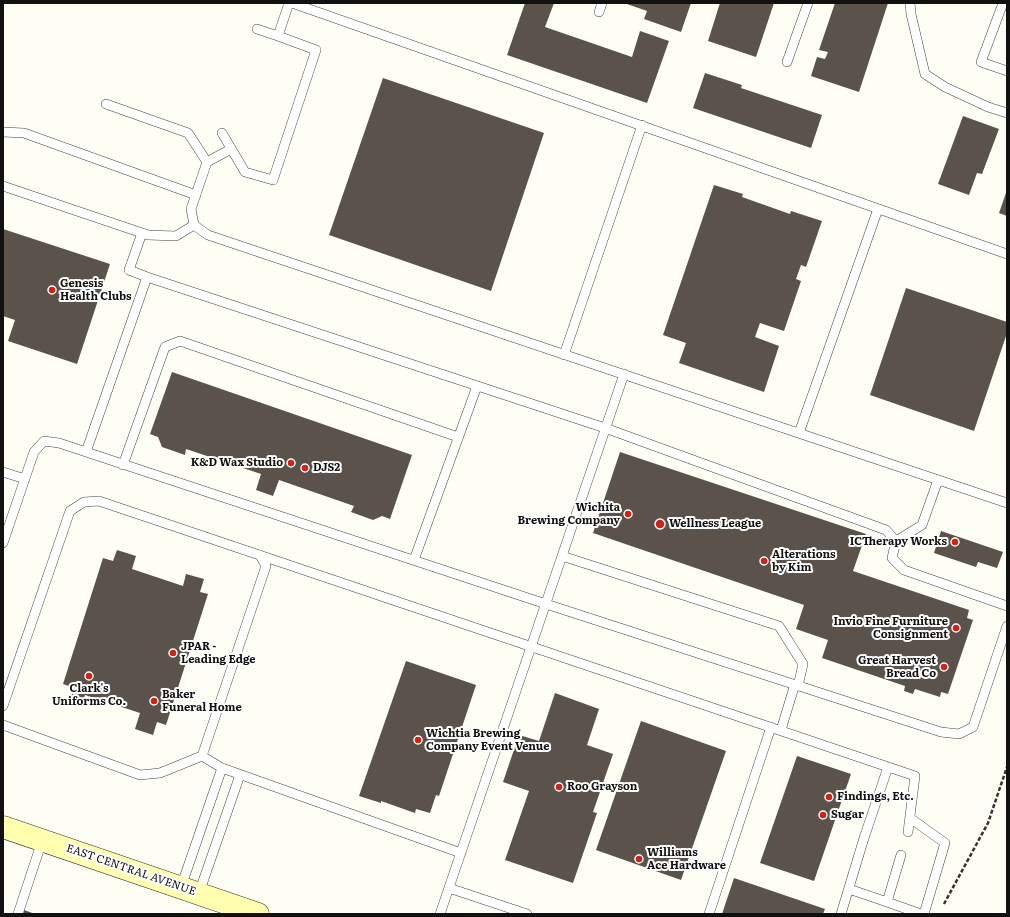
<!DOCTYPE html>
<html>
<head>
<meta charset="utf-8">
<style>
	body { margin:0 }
	#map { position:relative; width:1010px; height:917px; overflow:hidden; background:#fffef4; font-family:Literata,serif }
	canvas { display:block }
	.frame { position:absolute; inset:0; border:4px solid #111; pointer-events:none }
</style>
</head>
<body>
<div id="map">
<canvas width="1010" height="917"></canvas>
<div class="frame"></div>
</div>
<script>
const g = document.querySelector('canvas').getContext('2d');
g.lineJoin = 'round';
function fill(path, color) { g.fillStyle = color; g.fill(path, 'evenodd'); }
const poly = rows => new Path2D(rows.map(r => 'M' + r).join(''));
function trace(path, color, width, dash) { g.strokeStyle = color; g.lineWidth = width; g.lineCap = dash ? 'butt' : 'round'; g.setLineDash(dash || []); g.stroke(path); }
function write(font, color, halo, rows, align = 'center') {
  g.font = font + ' Literata,serif'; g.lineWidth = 4; g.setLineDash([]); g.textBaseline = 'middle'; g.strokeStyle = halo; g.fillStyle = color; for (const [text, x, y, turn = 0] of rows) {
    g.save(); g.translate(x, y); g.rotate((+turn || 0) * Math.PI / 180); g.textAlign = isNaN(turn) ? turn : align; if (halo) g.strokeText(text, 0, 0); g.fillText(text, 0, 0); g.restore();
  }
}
fill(poly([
	[525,3,554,3,545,27,632,57,640,31,669,41,647,103,507,55],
	[624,3,691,3,681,32,644,19,647,11],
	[720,3,774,3,756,57,708,41],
	[835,3,888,3,859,92,811,76,817,57,825,59,828,52,819,50],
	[705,73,742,85,741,88,822,115,811,148,693,108],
	[383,78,544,133,491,291,329,235],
	[963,116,999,129,982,174,977,173,969,195,938,184],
	[714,185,743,194,742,197,790,214,791,211,822,221,806,267,801,265,796,279,801,281,784,331,760,323,755,337,779,346,764,392,679,363,686,343,663,335],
	[1007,190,1007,216,999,213],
	[3,229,110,264,77,364,8,341,15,320,3,316],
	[906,288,1007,322,1007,333,974,431,870,395],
	[172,372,412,455,390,519,382,516,373,520,351,512,354,506,279,480,273,496,256,490,261,474,186,449,185,455,162,447,158,437,150,434],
	[620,452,866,534,853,571,969,610,967,618,973,620,948,694,941,692,940,697,915,689,913,694,904,691,905,686,822,658,828,640,796,629,804,605,593,533],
	[941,531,1003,552,997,568,978,562,976,567,934,553],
	[117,550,136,556,132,569,183,586,186,574,204,579,200,592,208,594,166,725,157,722,153,735,135,729,140,713,85,695,81,707,69,703,74,688,63,684,103,558,113,561],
	[406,661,476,685,439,796,436,795,430,813,416,809,415,813,381,801,381,803,359,796],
	[555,693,599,709,587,745,613,754,593,812,597,813,573,883,505,860,529,791,503,782,519,735,539,741],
	[641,721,726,751,681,880,596,850],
	[797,756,851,774,814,881,760,863],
	[734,878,825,909,823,914,722,914],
	[24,910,35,914,23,914]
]), '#5b534b');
const service = poly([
	[292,3,1007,254],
	[910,3,911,14,925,74,945,87,988,107,1007,113],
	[1003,3,981,62,1007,71],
	[599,12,602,3],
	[257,29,278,36,289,3],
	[787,62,808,3],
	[106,104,188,133,207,162],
	[3,132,24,133,196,195],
	[222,133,245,172,273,180,316,50,278,36],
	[231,149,207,162,191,209,194,225,208,235,1007,503],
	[3,186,148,235,176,236,194,225],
	[147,277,605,428,886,530,896,541,892,558,904,570,1007,606],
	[564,355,642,125],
	[799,433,878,209],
	[86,452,147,277,129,270,142,233],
	[123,465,165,347,180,341,458,437],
	[3,472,25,479],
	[896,541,922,525,938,480],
	[3,543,34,452,44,441,59,443,546,604,941,732,959,734,973,727,1007,626],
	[260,555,266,566,202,756,222,768,461,853],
	[562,556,779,626,803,664,798,686],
	[414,560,477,386],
	[3,706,70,511,84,502,99,501,915,776,908,832],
	[3,725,140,775,160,773,202,756],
	[781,730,795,684],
	[910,818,945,843,924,914],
	[901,855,887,902,921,914],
	[181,887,222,768],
	[449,888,527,914],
	[849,889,887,902],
	[199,893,240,775],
	[18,914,42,841],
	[440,914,624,374],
	[709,914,771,727],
	[841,914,864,838,888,767]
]);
const secondary = poly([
	[3,827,258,914]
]);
trace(service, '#444', 10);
trace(secondary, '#333', 23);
trace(poly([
	[944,904,988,823,1007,767]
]), '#333', 2.5, [4, 2]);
trace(service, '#fff', 9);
trace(secondary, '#ffffaf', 22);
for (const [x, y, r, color] of [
	[52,290,4,"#d32116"],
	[291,463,4,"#d32116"],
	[305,468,4,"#d32116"],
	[628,514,4,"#d32116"],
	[660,524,5,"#d32116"],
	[955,542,4,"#d32116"],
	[764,561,4,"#d32116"],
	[956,628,4,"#d32116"],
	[173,653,4,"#d32116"],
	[944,667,4,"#d32116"],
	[89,676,4,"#d32116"],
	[154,701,4,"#d32116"],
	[418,740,4,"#d32116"],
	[559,787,4,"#d32116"],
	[829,797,4,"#d32116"],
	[823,815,4,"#d32116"],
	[639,859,4,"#d32116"]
]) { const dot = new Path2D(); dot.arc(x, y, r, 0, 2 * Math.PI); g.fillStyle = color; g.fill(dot); trace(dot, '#fff', 1.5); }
write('bold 11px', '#111', '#fff', [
	["Genesis",60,284],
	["Health Clubs",60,297],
	["K&D Wax Studio",283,463,"right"],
	["DJS2",313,468],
	["Wichita",620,508,"right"],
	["Brewing Company",620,521,"right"],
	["Wellness League",669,524],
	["ICTherapy Works",947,542,"right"],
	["Alterations",772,555],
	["by Kim",772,568],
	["Invio Fine Furniture",948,622,"right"],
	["Consignment",948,635,"right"],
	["JPAR -",181,647],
	["Leading Edge",181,660],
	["Great Harvest",936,661,"right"],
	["Bread Co",936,674,"right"],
	["Clark's",89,689,"center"],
	["Uniforms Co.",89,702,"center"],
	["Baker",162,695],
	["Funeral Home",162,708],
	["Wichtia Brewing",426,734],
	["Company Event Venue",426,747],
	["Roo Grayson",567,787],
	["Findings, Etc.",837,797],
	["Sugar",831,815],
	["Williams",647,853],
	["Ace Hardware",647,866]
], 'left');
write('11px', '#111', '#fff', [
	["EAST CENTRAL AVENUE",131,870,19]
]);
</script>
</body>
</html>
